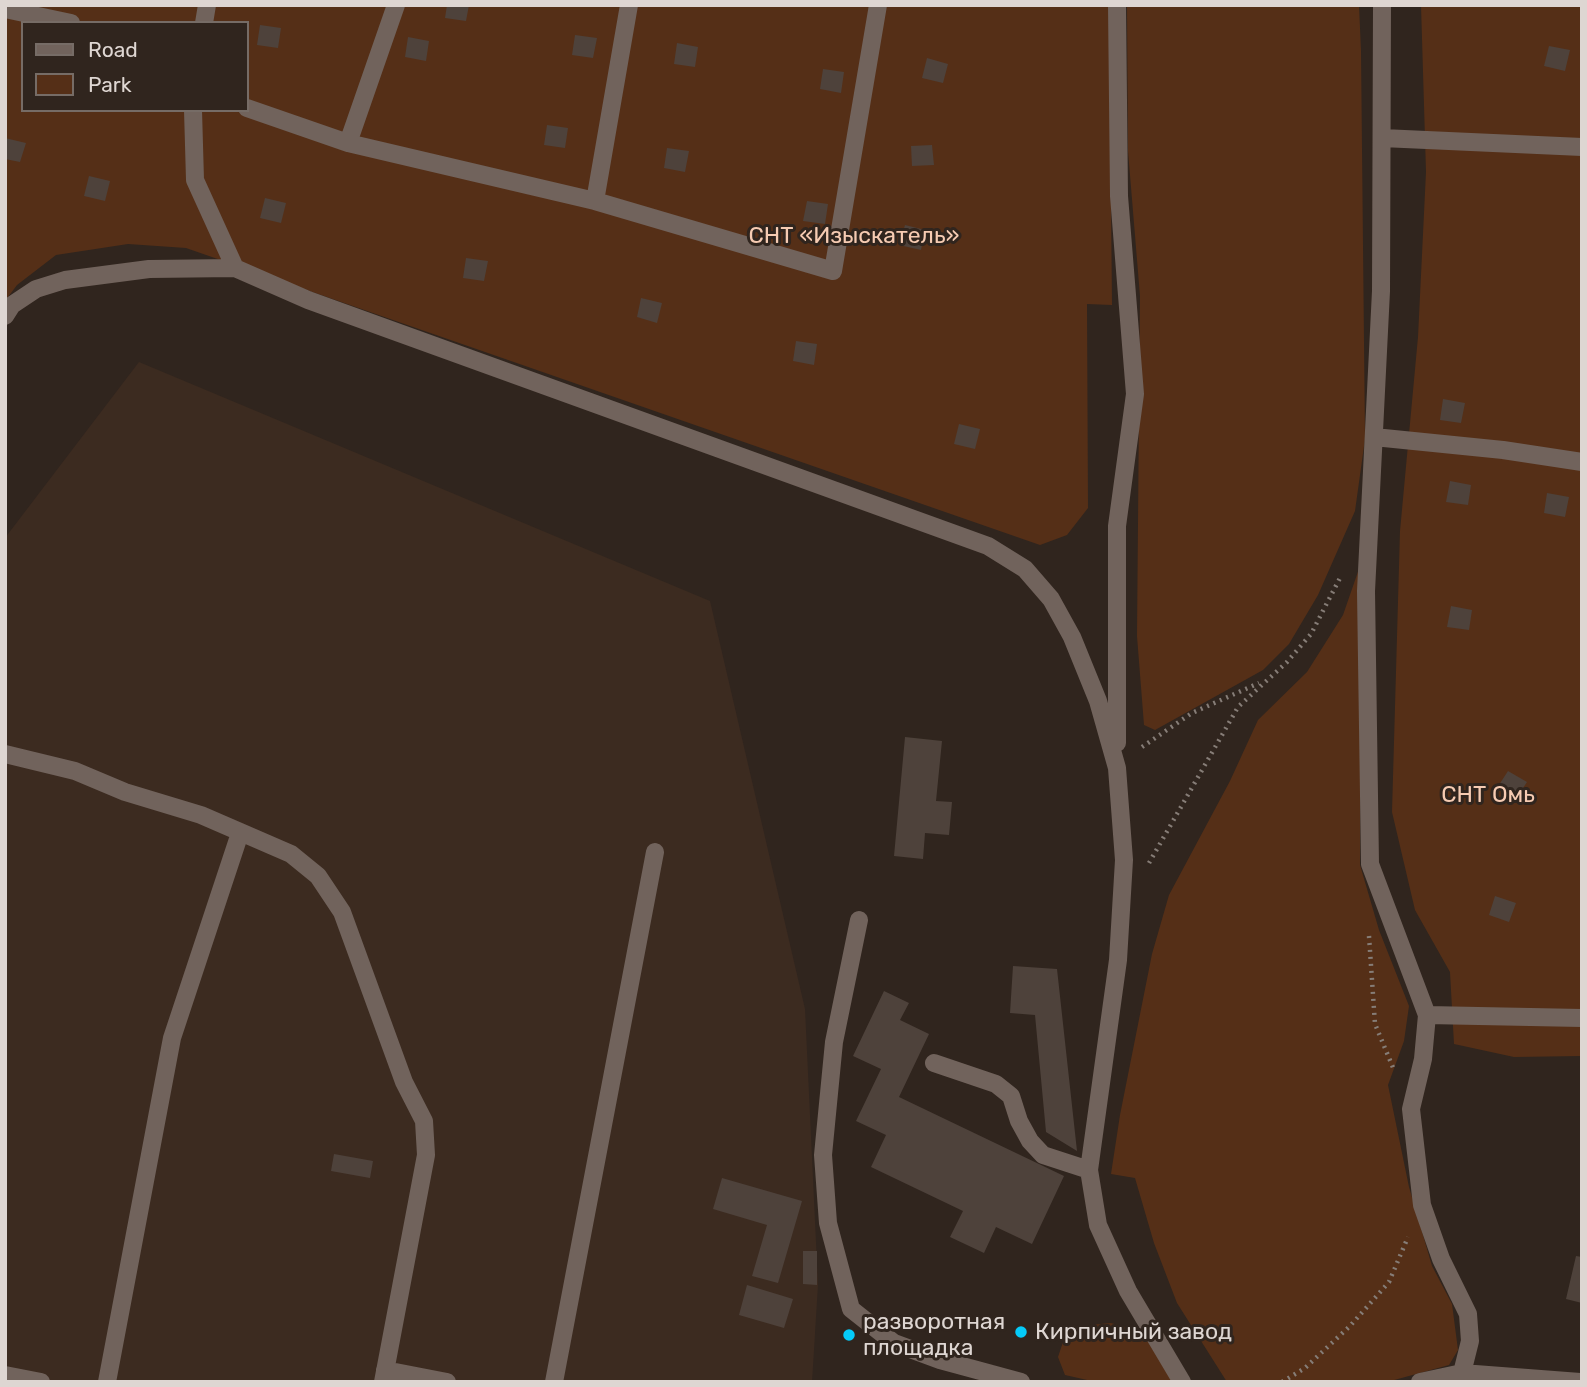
<!DOCTYPE html>
<html>
<head>
<meta charset="utf-8">
<style>
	body { margin:0 }
	#map { position:relative; width:1587px; height:1387px; overflow:hidden; background:#30251e; font-family:Rubik,sans-serif }
	canvas { display:block }
	.frame { position:absolute; inset:0; border:7px solid #ded6d2; pointer-events:none }
	.legend { position:absolute; left:21px; top:21px; width:228px; height:91px; box-sizing:border-box; background:#30251e; border:2px solid #766c66; margin:0; padding:9px 12px; list-style:none; font-size:21px; color:#ded6d2 }
	.legend li { display:flex; align-items:center; gap:14px; height:35px }
	.legend b { width:35px; border:2px solid #766c66 }
</style>
</head>
<body>
<div id="map">
<canvas width="1587" height="1387"></canvas>
<div class="frame"></div>
<ul class="legend">
<li><b style="height:9px;background:#71635c"></b>Road</li>
<li><b style="height:19px;background:#552f17"></b>Park</li>
</ul>
</div>
<script>
const g = document.querySelector('canvas').getContext('2d');
g.lineJoin = 'round';
function fill(path, color) { g.fillStyle = color; g.fill(path, 'evenodd'); }
const poly = rows => new Path2D(rows.map(r => 'M' + r).join(''));
function trace(path, color, width, dash) { g.strokeStyle = color; g.lineWidth = width; g.lineCap = dash ? 'butt' : 'round'; g.setLineDash(dash || []); g.stroke(path); }
function write(font, color, halo, rows, align = 'center') {
  g.font = font + ' Rubik,sans-serif'; g.lineWidth = 6; g.setLineDash([]); g.textBaseline = 'middle'; g.strokeStyle = halo; g.fillStyle = color; for (const [text, x, y, turn = 0] of rows) {
    g.save(); g.translate(x, y); g.rotate((+turn || 0) * Math.PI / 180); g.textAlign = isNaN(turn) ? turn : align; if (halo) g.strokeText(text, 0, 0); g.fillText(text, 0, 0); g.restore();
  }
}
fill(poly([
	[139,362,710,601,805,1009,818,1285,812,1382,5,1382,5,538]
]), '#3c2b20');
fill(poly([
	[5,5,1109,5,1112,305,1087,304,1088,508,1067,535,1040,545,186,248,128,244,56,255,17,285,5,301],
	[23,23,247,23,247,110,23,110],
	[1127,5,1359,5,1361,51,1365,439,1355,511,1318,595,1289,644,1263,670,1155,730,1144,725,1137,636,1140,296,1128,151],
	[1421,5,1582,5,1582,1056,1514,1057,1454,1044,1450,972,1415,910,1392,812,1400,531,1418,337,1426,172],
	[1361,563,1360,865,1379,930,1409,1006,1404,1041,1388,1085,1409,1187,1432,1266,1452,1304,1458,1350,1449,1365,1387,1382,1227,1382,1177,1303,1154,1243,1135,1178,1111,1174,1120,1115,1152,954,1169,895,1230,781,1258,720,1307,672,1343,615],
	[1111,1323,1139,1331,1160,1354,1174,1382,1096,1382,1065,1375,1058,1357,1064,1339,1079,1326]
]), '#552f17');
fill(poly([
	[447,5,469,5,466,21,445,18],
	[260,25,281,28,278,48,257,45],
	[575,35,597,38,593,58,572,55],
	[408,37,429,41,426,61,405,57],
	[677,43,698,47,695,67,674,64],
	[1549,46,1570,50,1565,71,1544,66],
	[927,58,948,64,943,83,922,78],
	[823,69,844,72,841,93,820,89],
	[547,125,568,128,565,148,544,145],
	[5,138,26,143,20,162,5,159],
	[932,145,934,165,912,166,911,146],
	[667,148,689,151,685,172,664,168],
	[89,176,110,181,105,201,84,196],
	[265,198,286,203,281,223,260,218],
	[807,201,828,204,825,224,803,221],
	[905,225,925,230,921,250,899,245],
	[466,258,488,261,484,281,463,278],
	[641,298,662,303,657,323,637,317],
	[796,341,817,344,814,365,793,361],
	[1443,399,1465,403,1461,423,1440,420],
	[959,424,980,429,975,449,954,444],
	[1450,481,1471,485,1468,505,1446,502],
	[1547,493,1569,497,1565,517,1544,513],
	[1451,606,1472,610,1469,630,1447,627],
	[905,737,942,741,936,801,952,802,949,835,925,833,923,859,894,856],
	[1508,771,1527,782,1515,800,1497,788],
	[1495,896,1516,903,1509,922,1489,915],
	[1013,966,1057,969,1077,1151,1046,1132,1035,1015,1010,1013],
	[884,991,909,1003,900,1020,929,1034,899,1097,1064,1176,1032,1244,996,1227,984,1253,950,1237,963,1211,871,1167,886,1135,856,1121,881,1069,853,1056],
	[334,1154,373,1161,370,1178,331,1171],
	[722,1178,802,1201,778,1283,752,1276,767,1225,713,1209],
	[803,1251,817,1251,817,1285,803,1284],
	[1576,1256,1582,1257,1582,1303,1566,1299],
	[747,1285,793,1299,784,1328,739,1315]
]), '#4e423b');
trace(poly([
	[1142,747,1192,713,1259,683],
	[1149,863,1238,707,1287,662,1311,634,1341,576],
	[1369,936,1375,1024,1394,1070],
	[1282,1382,1305,1368,1350,1326,1389,1282,1408,1237]
]), '#867d77', 4.5, [2, 5]);
trace(poly([
	[1382,5,1381,291,1366,591,1370,864,1427,1015,1423,1059,1411,1109,1422,1205,1441,1259,1468,1314,1470,1341,1462,1373],
	[5,9,71,23],
	[204,23,207,5],
	[247,108,348,143,595,201,833,271,878,5],
	[193,110,195,180,235,268],
	[1382,138,1582,147],
	[348,143,396,5],
	[595,201,629,5],
	[5,316,12,305,36,289,65,280,149,269,235,268,308,300,988,546,1025,569,1051,599,1072,637,1098,701,1117,768,1124,860,1118,960,1089,1170,1098,1225,1128,1291,1182,1382],
	[1374,437,1503,450,1582,462],
	[1117,743,1117,526,1135,394,1119,196,1117,5],
	[5,754,75,771,125,792,201,815,291,854,318,876,342,912,404,1082,424,1121,426,1155,383,1382],
	[859,920,834,1042,823,1155,828,1223,851,1309,894,1343,940,1360,1021,1382],
	[1427,1015,1582,1018],
	[934,1063,996,1084,1011,1096,1019,1121,1030,1141,1043,1155,1089,1170],
	[385,1370,447,1382],
	[5,1375,41,1382],
	[107,1382,172,1038,240,833],
	[554,1382,655,852],
	[1420,1382,1462,1373,1580,1382]
]), '#71635c', 18);
for (const [x, y, r, color] of [
	[1021,1332,7,"#05cbf9"],
	[849,1335,7,"#05cbf9"]
]) { const dot = new Path2D(); dot.arc(x, y, r, 0, 2 * Math.PI); g.fillStyle = color; g.fill(dot); trace(dot, '#30251e', 2.5); }
write('23px', '#f6cbb2', '#30251e', [
	["СНТ «Изыскатель»",854,236],
	["СНТ Омь",1488,795]
]);
write('23px', '#ded6d2', '#30251e', [
	["разворотная",863,1322],
	["площадка",863,1348],
	["Кирпичный завод",1035,1332]
], 'left');
</script>
</body>
</html>
